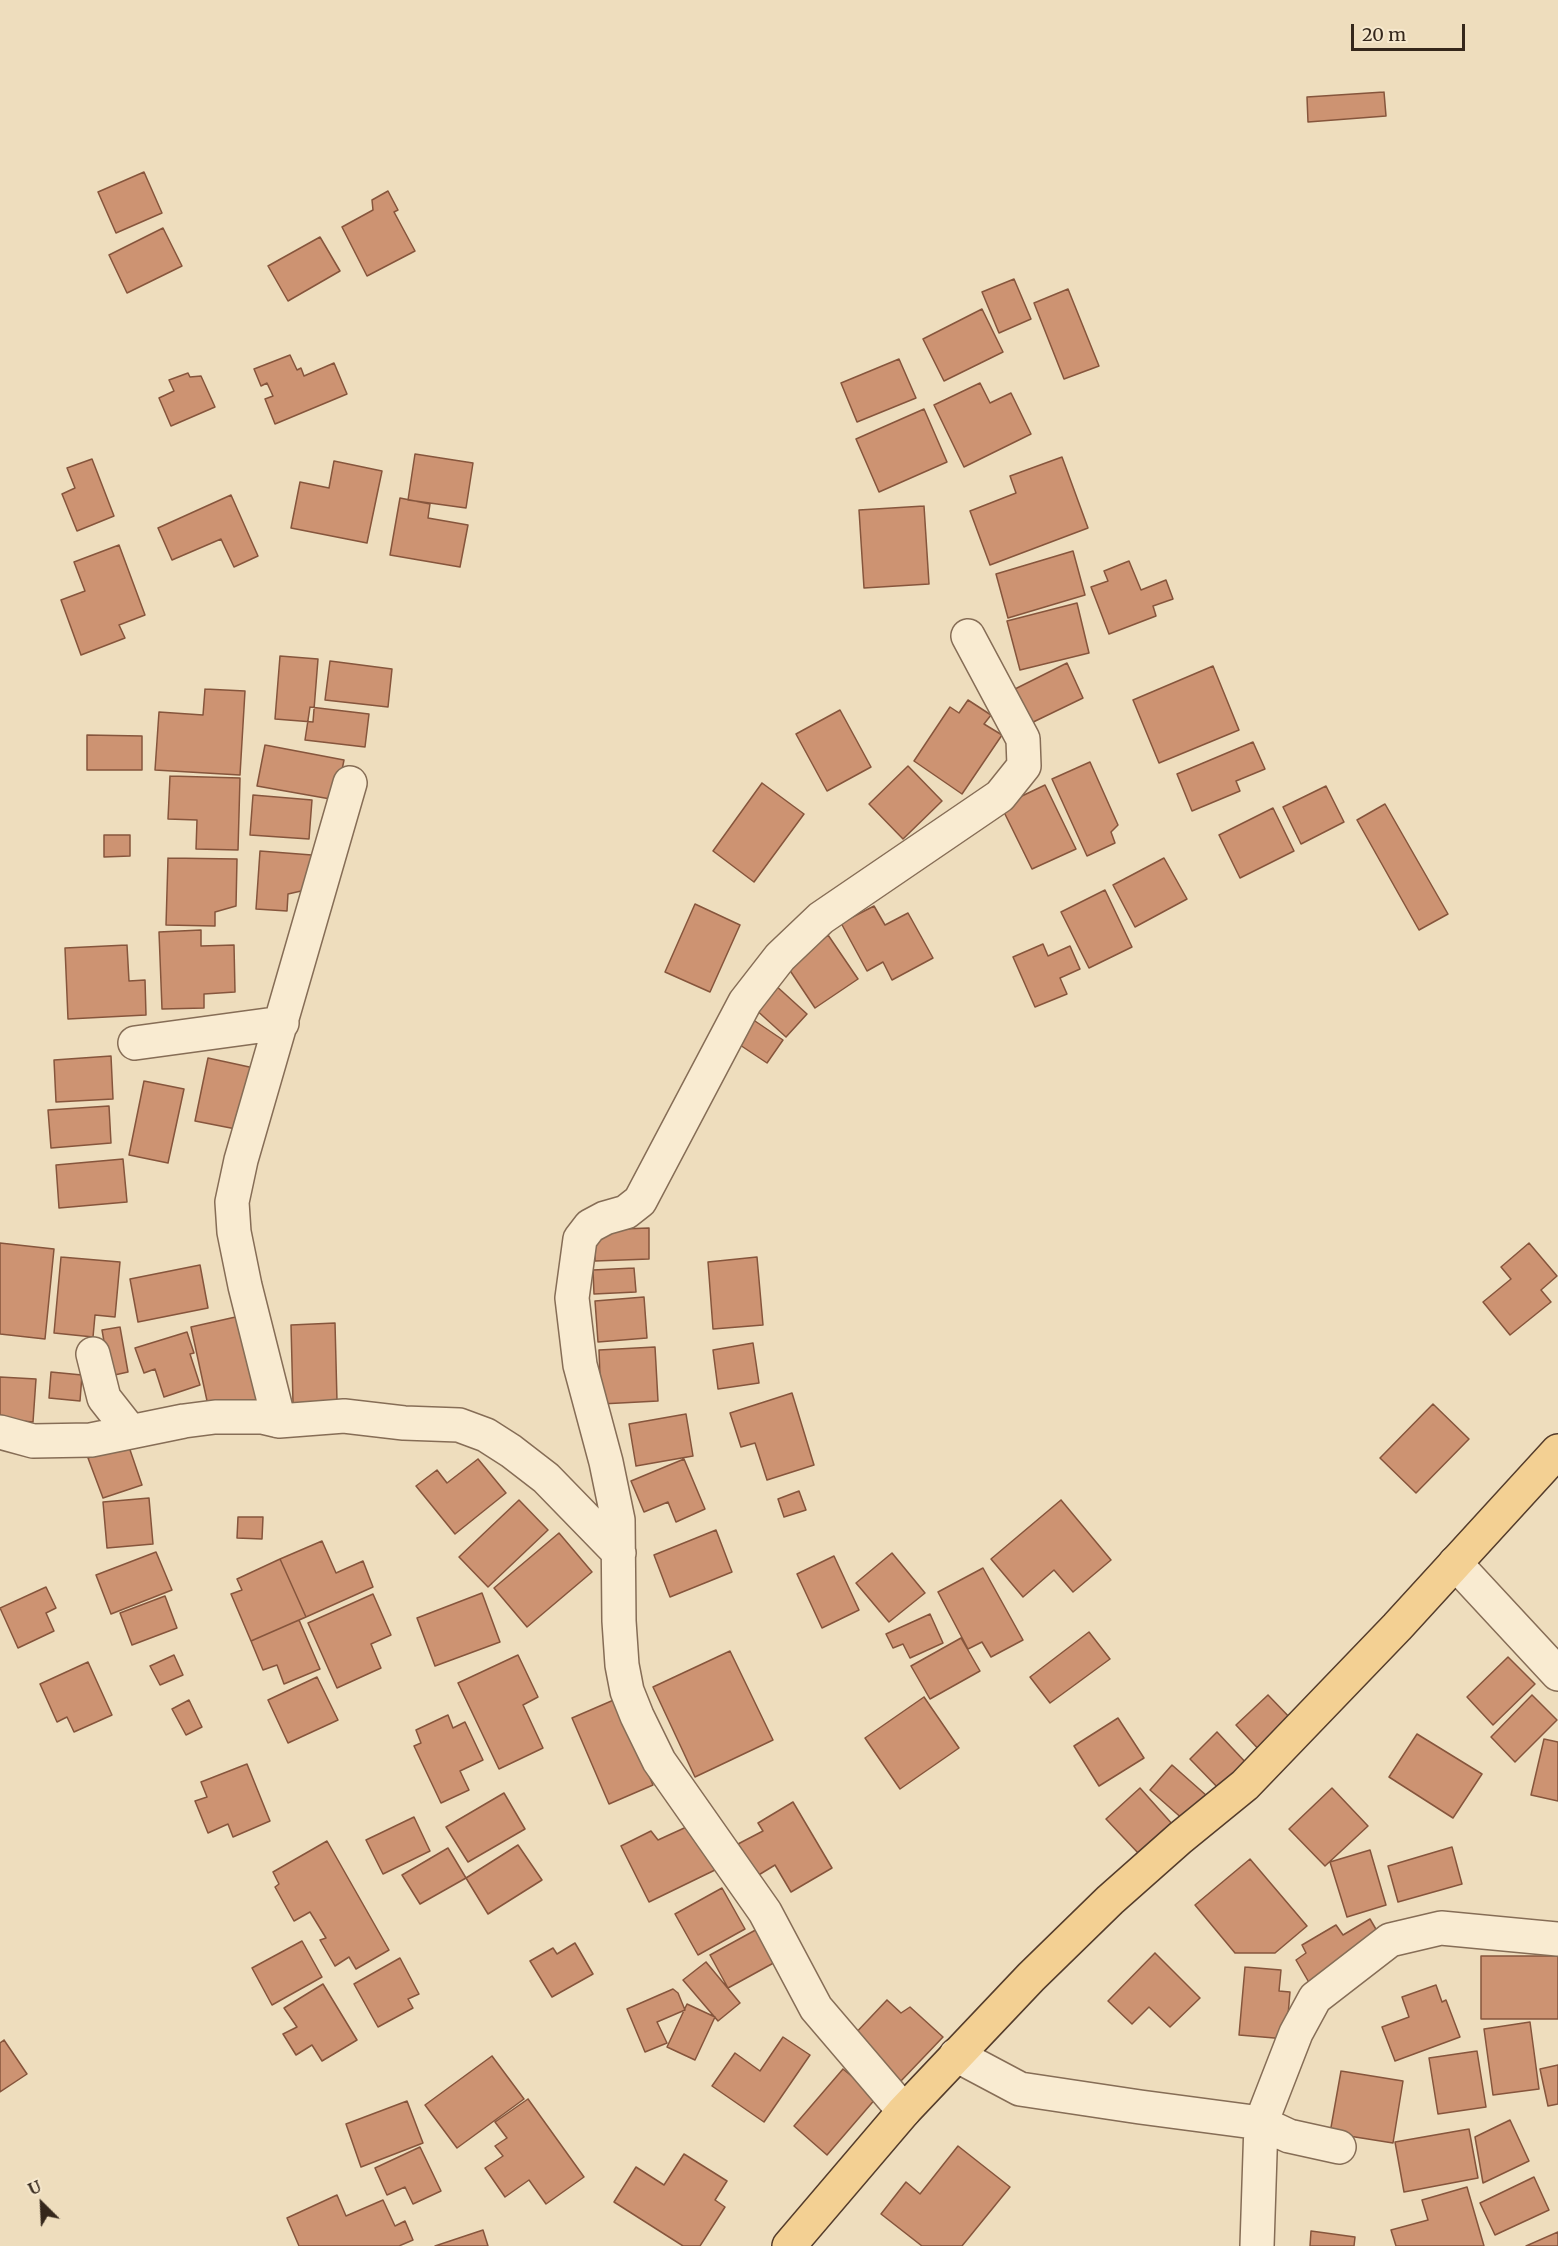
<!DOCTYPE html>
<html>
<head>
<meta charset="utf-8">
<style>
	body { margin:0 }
	#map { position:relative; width:1558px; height:2246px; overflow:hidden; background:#eeddbd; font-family:Merriweather,serif }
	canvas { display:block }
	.north { position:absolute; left:12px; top:2174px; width:60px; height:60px; -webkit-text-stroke:4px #f6e8cd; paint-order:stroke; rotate:336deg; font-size:16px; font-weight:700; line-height:24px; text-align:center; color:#35271b }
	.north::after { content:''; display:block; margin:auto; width:21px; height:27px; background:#35271b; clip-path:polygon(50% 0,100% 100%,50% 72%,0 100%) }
	.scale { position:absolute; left:1351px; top:24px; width:114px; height:27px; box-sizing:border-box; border:3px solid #35271b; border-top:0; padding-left:8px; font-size:18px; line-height:21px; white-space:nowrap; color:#35271b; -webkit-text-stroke:4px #f6e8cd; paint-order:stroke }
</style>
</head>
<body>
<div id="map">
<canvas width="1558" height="2246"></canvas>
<div class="north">U</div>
<div class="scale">20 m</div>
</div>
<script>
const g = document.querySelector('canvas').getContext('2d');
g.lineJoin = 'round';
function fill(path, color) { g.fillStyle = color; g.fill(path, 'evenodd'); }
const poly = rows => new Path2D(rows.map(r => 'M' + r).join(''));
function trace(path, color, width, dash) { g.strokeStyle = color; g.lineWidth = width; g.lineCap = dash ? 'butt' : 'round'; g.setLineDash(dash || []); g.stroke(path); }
const building = poly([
	[1384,92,1386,116,1308,122,1307,97,1384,92],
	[144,172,162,213,116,233,98,192,144,172],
	[388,191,398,210,394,212,415,251,367,276,342,227,373,210,372,200,388,191],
	[163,228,182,266,127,293,109,255,163,228],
	[320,237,340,271,288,301,268,266,320,237],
	[1014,279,1031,319,999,333,982,292,1014,279],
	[1068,289,1099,366,1064,379,1034,303,1068,289],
	[982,309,1003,352,944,381,923,339,982,309],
	[290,355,297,370,301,368,304,376,334,363,347,394,275,424,265,399,273,396,267,383,261,386,254,369,290,355],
	[899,359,916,398,857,422,841,383,899,359],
	[188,373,190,377,201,376,215,407,171,426,159,398,174,391,169,380,188,373],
	[980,383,990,403,1011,393,1031,434,964,467,934,405,980,383],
	[924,409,947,462,879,492,856,439,924,409],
	[415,454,473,463,466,508,408,500,415,454],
	[1062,457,1088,528,990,565,970,511,1016,493,1010,476,1062,457],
	[92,459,114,516,77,531,62,494,75,488,67,468,92,459],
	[334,461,382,471,367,543,291,528,300,482,329,488,334,461],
	[231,495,258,556,234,567,221,539,172,560,158,528,231,495],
	[400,498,430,504,428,518,468,525,460,567,390,555,400,498],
	[924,506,929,584,864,588,859,510,924,506],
	[119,545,145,615,119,625,125,638,81,655,61,600,85,591,74,562,119,545],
	[1073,551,1085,595,1008,618,996,574,1073,551],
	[1129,561,1141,590,1166,580,1173,599,1153,606,1156,616,1109,634,1091,587,1108,581,1104,571,1129,561],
	[1077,603,1089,653,1020,670,1007,621,1077,603],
	[280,656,318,659,313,722,275,719,280,656],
	[330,661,392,669,388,707,325,700,330,661],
	[1067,663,1083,698,1025,726,1009,692,1067,663],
	[1213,666,1239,730,1159,763,1133,700,1213,666],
	[205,689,245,691,240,775,155,770,159,712,203,715,205,689],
	[968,700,991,715,984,724,1002,735,962,794,914,761,950,707,959,713,968,700],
	[310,707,369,714,365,747,305,740,310,707],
	[840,710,871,767,827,791,796,734,840,710],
	[87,735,142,736,142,770,87,770,87,735],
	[1253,742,1265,769,1236,781,1240,791,1192,811,1177,774,1253,742],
	[265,745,344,760,336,800,257,786,265,745],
	[1090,762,1118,825,1111,832,1115,843,1087,856,1052,779,1090,762],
	[908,766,942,801,903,839,869,804,908,766],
	[170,776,240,778,238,850,196,849,197,820,168,819,170,776],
	[762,783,804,814,754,882,713,851,762,783],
	[1045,785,1076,849,1032,869,1001,806,1045,785],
	[1326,786,1344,822,1301,844,1283,807,1326,786],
	[253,795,312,800,309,839,250,835,253,795],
	[1385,804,1448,914,1419,930,1357,820,1385,804],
	[1273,808,1294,851,1240,878,1219,835,1273,808],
	[104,835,130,835,130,856,104,857,104,835],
	[260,851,312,855,310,889,288,894,287,911,256,909,260,851],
	[168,858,237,859,236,906,215,912,215,926,166,925,168,858],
	[1164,858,1187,899,1135,927,1113,885,1164,858],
	[1105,890,1132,947,1089,968,1061,912,1105,890],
	[695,904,740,925,710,992,665,972,695,904],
	[874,906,885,925,908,913,933,958,892,980,883,962,867,971,841,923,874,906],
	[201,930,201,946,234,945,235,992,204,994,204,1008,162,1009,159,932,201,930],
	[828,935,858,979,815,1008,785,963,828,935],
	[1043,944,1048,956,1070,946,1080,969,1060,978,1067,994,1035,1007,1013,957,1043,944],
	[127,945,129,981,145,980,146,1015,68,1019,65,948,127,945],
	[774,984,807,1014,786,1037,753,1007,774,984],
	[752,1019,783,1040,767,1063,737,1043,752,1019],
	[111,1056,113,1099,56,1102,54,1060,111,1056],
	[208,1058,254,1068,241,1130,195,1121,208,1058],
	[144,1081,184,1089,168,1163,129,1155,144,1081],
	[109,1106,111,1143,51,1148,48,1110,109,1106],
	[123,1159,127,1202,59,1208,56,1165,123,1159],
	[649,1228,649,1259,595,1261,594,1230,649,1228],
	[0,1243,54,1249,45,1339,0,1334,0,1243],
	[1529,1243,1557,1276,1541,1290,1551,1302,1510,1335,1483,1302,1511,1279,1501,1267,1529,1243],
	[61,1257,120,1262,115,1317,95,1315,93,1337,54,1333,61,1257],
	[757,1257,763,1325,713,1329,708,1262,757,1257],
	[200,1265,208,1308,138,1322,130,1279,200,1265],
	[634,1268,636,1292,594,1294,593,1270,634,1268],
	[644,1297,647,1338,598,1342,595,1301,644,1297],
	[240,1316,258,1399,209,1410,191,1327,240,1316],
	[335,1323,337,1401,293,1403,291,1325,335,1323],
	[120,1327,128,1372,110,1376,102,1330,120,1327],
	[187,1332,194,1353,190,1354,200,1385,164,1397,155,1369,144,1373,135,1348,187,1332],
	[753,1343,759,1383,718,1389,713,1350,753,1343],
	[655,1347,658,1401,601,1404,599,1350,655,1347],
	[51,1372,82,1375,80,1401,49,1398,51,1372],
	[0,1377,36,1379,33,1422,0,1419,0,1377],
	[792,1393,814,1465,767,1480,755,1443,741,1447,730,1413,792,1393],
	[1433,1404,1469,1439,1416,1493,1380,1458,1433,1404],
	[686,1414,693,1456,636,1466,629,1424,686,1414],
	[128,1444,142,1485,103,1498,88,1458,128,1444],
	[478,1459,506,1493,455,1534,416,1486,437,1470,447,1483,478,1459],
	[684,1459,705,1509,676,1522,668,1502,644,1512,631,1481,684,1459],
	[799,1491,806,1510,784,1517,778,1499,799,1491],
	[149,1498,153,1544,107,1548,103,1502,149,1498],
	[519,1500,548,1530,488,1587,459,1557,519,1500],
	[1061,1500,1111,1560,1073,1592,1054,1570,1023,1597,991,1559,1061,1500],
	[238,1517,263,1517,262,1539,237,1538,238,1517],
	[716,1530,732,1572,670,1597,654,1555,716,1530],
	[559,1533,592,1572,527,1627,494,1588,559,1533],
	[322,1541,336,1573,363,1561,373,1587,306,1617,280,1559,322,1541],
	[156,1552,172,1590,111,1614,96,1575,156,1552],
	[892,1553,925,1593,889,1622,856,1583,892,1553],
	[834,1556,859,1610,822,1628,797,1574,834,1556],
	[280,1559,306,1617,251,1641,231,1594,242,1590,237,1579,280,1559],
	[983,1568,1023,1640,991,1657,982,1642,968,1649,938,1592,983,1568],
	[46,1587,56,1608,46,1613,54,1631,18,1648,0,1608,46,1587],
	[482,1593,500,1642,435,1666,417,1618,482,1593],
	[373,1594,391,1635,371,1644,381,1668,337,1688,308,1623,373,1594],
	[165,1596,177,1628,132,1645,120,1613,165,1596],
	[930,1614,943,1643,910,1658,903,1644,893,1648,886,1634,930,1614],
	[299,1620,320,1669,284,1684,277,1665,263,1670,251,1641,299,1620],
	[1089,1632,1110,1659,1050,1703,1030,1677,1089,1632],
	[961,1638,980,1671,930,1699,911,1666,961,1638],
	[730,1651,773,1740,695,1777,653,1687,730,1651],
	[174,1655,183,1675,160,1685,150,1666,174,1655],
	[518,1655,538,1697,523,1705,543,1748,499,1769,458,1683,518,1655],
	[1508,1657,1535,1684,1493,1725,1467,1697,1508,1657],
	[88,1662,112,1715,74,1732,67,1717,57,1722,40,1684,88,1662],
	[317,1677,338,1720,288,1743,268,1700,317,1677],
	[1268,1695,1295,1723,1263,1754,1236,1725,1268,1695],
	[1532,1695,1557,1720,1515,1762,1491,1737,1532,1695],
	[924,1697,959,1748,900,1789,865,1738,924,1697],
	[616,1699,653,1785,609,1804,572,1718,616,1699],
	[189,1700,202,1727,186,1735,172,1709,189,1700],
	[448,1715,453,1728,465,1722,483,1760,460,1771,469,1790,441,1803,414,1746,421,1743,416,1730,448,1715],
	[1118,1718,1144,1758,1099,1786,1074,1746,1118,1718],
	[1217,1732,1250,1767,1223,1793,1190,1759,1217,1732],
	[1417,1734,1482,1774,1453,1818,1389,1777,1417,1734],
	[1544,1739,1558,1742,1558,1801,1531,1795,1544,1739],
	[247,1764,270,1821,233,1837,228,1824,208,1833,195,1801,207,1797,201,1782,247,1764],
	[1172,1765,1207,1796,1185,1821,1150,1790,1172,1765],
	[1140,1788,1173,1825,1140,1855,1106,1819,1140,1788],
	[1332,1788,1368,1826,1325,1866,1289,1829,1332,1788],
	[504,1793,525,1829,468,1862,446,1827,504,1793],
	[793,1802,832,1868,791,1892,775,1865,757,1876,738,1844,763,1831,758,1823,793,1802],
	[414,1817,430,1851,383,1874,366,1840,414,1817],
	[693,1824,715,1870,649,1902,621,1846,651,1831,658,1840,693,1824],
	[327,1841,389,1950,356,1969,349,1957,335,1966,320,1940,326,1938,310,1912,294,1921,275,1887,279,1884,273,1872,327,1841],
	[518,1845,542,1880,488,1914,466,1878,518,1845],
	[1452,1847,1462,1884,1398,1902,1388,1866,1452,1847],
	[448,1848,466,1878,420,1904,402,1875,448,1848],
	[1370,1850,1386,1905,1347,1917,1330,1862,1370,1850],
	[1250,1859,1307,1926,1275,1953,1235,1953,1195,1905,1250,1859],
	[722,1888,745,1929,698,1955,675,1914,722,1888],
	[1370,1919,1384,1943,1311,1986,1296,1960,1306,1953,1302,1945,1336,1925,1343,1935,1370,1919],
	[761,1927,779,1960,728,1988,710,1955,761,1927],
	[302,1941,322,1977,272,2005,252,1968,302,1941],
	[575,1943,593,1974,552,1997,530,1961,553,1948,557,1954,575,1943],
	[1155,1953,1200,1998,1170,2027,1149,2007,1132,2024,1108,2001,1155,1953],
	[1481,1956,1558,1956,1558,2019,1481,2019,1481,1956],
	[400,1958,419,1994,408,1999,413,2008,378,2027,354,1984,400,1958],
	[706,1962,740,2003,718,2021,683,1980,706,1962],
	[1245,1967,1281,1970,1279,1991,1290,1992,1286,2039,1239,2035,1245,1967],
	[323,1984,357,2040,322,2061,312,2045,296,2055,283,2034,297,2027,284,2008,323,1984],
	[1436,1985,1442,2002,1446,2000,1460,2037,1395,2061,1382,2027,1409,2017,1402,1997,1436,1985],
	[673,1989,678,1993,685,2010,657,2022,667,2043,645,2052,627,2009,673,1989],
	[887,2000,901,2013,910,2007,943,2037,900,2082,851,2038,887,2000],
	[687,2004,715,2017,695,2060,667,2047,687,2004],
	[1530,2022,1539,2089,1493,2095,1484,2029,1530,2022],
	[783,2037,810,2055,764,2122,712,2086,735,2053,760,2071,783,2037],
	[4,2040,27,2074,0,2092,0,2043,4,2040],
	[1477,2051,1486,2107,1438,2114,1429,2058,1477,2051],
	[492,2056,524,2099,457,2148,425,2105,492,2056],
	[1558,2065,1558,2104,1548,2106,1540,2069,1558,2065],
	[843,2069,877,2097,827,2155,794,2126,843,2069],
	[1341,2071,1403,2081,1393,2143,1330,2133,1341,2071],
	[528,2099,584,2177,546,2204,529,2180,505,2197,485,2168,503,2156,495,2146,507,2138,495,2122,528,2099],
	[407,2101,423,2143,361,2167,346,2124,407,2101],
	[1510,2120,1529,2161,1483,2183,1475,2137,1510,2120],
	[1469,2129,1478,2178,1404,2192,1395,2142,1469,2129],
	[958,2146,1010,2187,962,2246,922,2246,881,2214,906,2182,920,2194,958,2146],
	[420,2147,441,2191,413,2204,405,2187,387,2195,375,2168,420,2147],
	[684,2154,727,2181,715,2200,725,2207,700,2246,683,2246,614,2202,636,2167,664,2185,684,2154],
	[1534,2177,1549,2210,1495,2235,1480,2203,1534,2177],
	[1467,2187,1484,2246,1396,2246,1391,2230,1428,2220,1422,2200,1467,2187],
	[337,2195,346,2216,383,2200,395,2226,405,2221,413,2240,399,2246,299,2246,287,2218,337,2195],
	[483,2230,488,2246,435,2246,483,2230],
	[1311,2231,1355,2237,1354,2246,1310,2246,1311,2231],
	[1558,2232,1558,2246,1526,2246,1558,2232]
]);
fill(building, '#cd9372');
trace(building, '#86553c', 1.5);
const minor = poly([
	[135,1043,282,1023],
	[93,1354,104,1398,130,1431],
	[279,1421,245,1286,234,1232,232,1202,241,1160,350,783],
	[0,1432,33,1441,91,1440,184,1421,215,1417,262,1417,279,1421,344,1416,404,1423,459,1425,486,1435,511,1451,546,1478,619,1553],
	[1455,1563,1558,1674],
	[956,2055,1020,2089,1140,2107,1261,2123,1289,2136,1339,2147],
	[904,2111,816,2008,765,1912,659,1761,637,1716,627,1691,622,1665,619,1621,618,1520,606,1462,580,1365,572,1298,580,1239,590,1226,605,1218,626,1212,640,1201,745,1002,780,957,821,918,1000,796,1024,766,1023,739,968,636],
	[1257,2246,1261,2123,1296,2033,1315,1998,1390,1940,1441,1928,1558,1939]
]);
const major = poly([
	[789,2246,904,2111,1031,1977,1110,1900,1180,1838,1245,1785,1397,1627,1558,1451]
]);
trace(minor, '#866d56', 36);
trace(major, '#543c2b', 36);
trace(minor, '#f9ebd1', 33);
trace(major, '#f3d093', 33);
</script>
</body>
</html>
